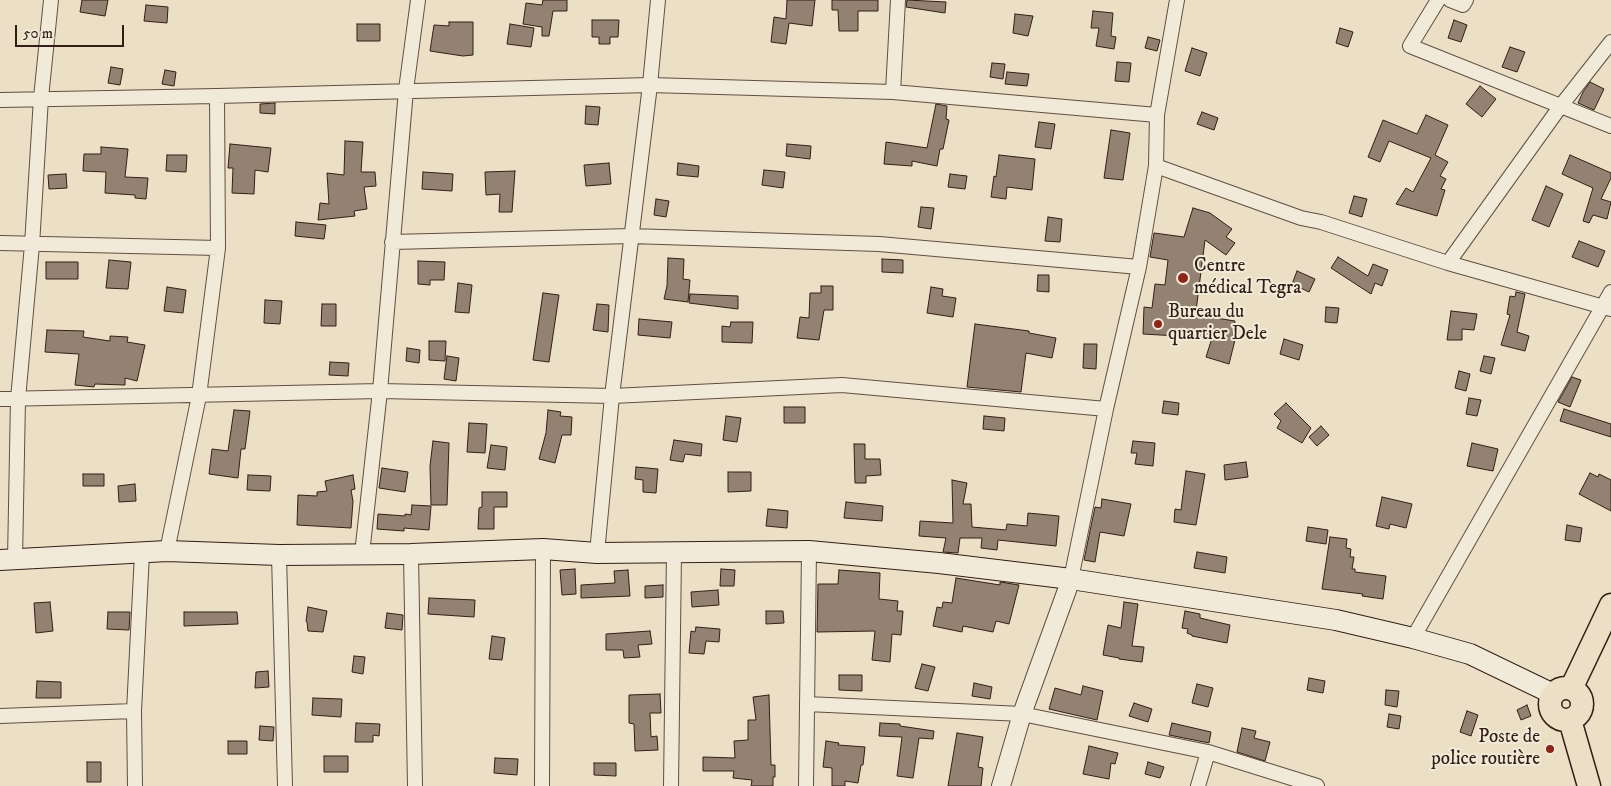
<!DOCTYPE html>
<html>
<head>
<meta charset="utf-8">
<style>
	body { margin:0 }
	#map { position:relative; width:1611px; height:786px; overflow:hidden; background:#ebdfc5; font-family:"IM FELL DW Pica",serif }
	canvas { display:block }
	.scale { position:absolute; left:15px; top:25px; width:109px; height:22px; box-sizing:border-box; border:2px solid #331e16; border-top:0; padding-left:6px; font-size:15px; line-height:18px; white-space:nowrap; color:#331e16; -webkit-text-stroke:4px #f2ead9; paint-order:stroke }
</style>
</head>
<body>
<div id="map">
<canvas width="1611" height="786"></canvas>
<div class="scale">50 m</div>
</div>
<script>
const g = document.querySelector('canvas').getContext('2d');
g.lineJoin = 'round';
function fill(path, color) { g.fillStyle = color; g.fill(path, 'evenodd'); }
const poly = rows => new Path2D(rows.map(r => 'M' + r).join(''));
function trace(path, color, width, dash) { g.strokeStyle = color; g.lineWidth = width; g.lineCap = dash ? 'butt' : 'round'; g.setLineDash(dash || []); g.stroke(path); }
function write(font, color, halo, rows, align = 'center') {
  g.font = font + ' "IM FELL DW Pica",serif'; g.lineWidth = 4; g.setLineDash([]); g.textBaseline = 'middle'; g.strokeStyle = halo; g.fillStyle = color; for (const [text, x, y, turn = 0] of rows) {
    g.save(); g.translate(x, y); g.rotate((+turn || 0) * Math.PI / 180); g.textAlign = isNaN(turn) ? turn : align; if (halo) g.strokeText(text, 0, 0); g.fillText(text, 0, 0); g.restore();
  }
}
const building = poly([
	[82,0,108,0,105,16,80,12,82,0],
	[543,0,567,0,567,11,553,11,549,36,542,36,542,27,523,24,526,3,542,5,543,0],
	[787,0,815,0,812,26,789,23,786,44,771,42,774,17,786,19,787,0],
	[832,0,878,0,878,11,858,11,858,31,839,31,838,10,832,10,832,0],
	[907,0,946,2,945,13,906,7,907,0],
	[146,5,168,7,167,23,144,21,146,5],
	[1093,11,1113,13,1111,36,1116,37,1114,49,1096,46,1099,28,1091,28,1093,11],
	[1015,14,1033,16,1028,36,1013,33,1015,14],
	[592,20,619,20,618,37,610,37,610,44,599,44,599,37,592,37,592,20],
	[1454,20,1467,25,1461,42,1448,38,1454,20],
	[449,22,473,22,473,55,463,56,430,51,434,25,449,26,449,22],
	[357,24,380,24,380,41,357,41,357,24],
	[510,24,534,28,531,47,507,44,510,24],
	[1340,28,1353,32,1348,47,1336,43,1340,28],
	[1148,37,1160,40,1157,51,1145,48,1148,37],
	[1510,47,1525,52,1517,72,1502,67,1510,47],
	[1192,48,1207,53,1200,76,1185,71,1192,48],
	[1117,62,1131,63,1129,82,1115,81,1117,62],
	[992,63,1005,64,1003,79,990,77,992,63],
	[111,67,123,69,120,85,108,83,111,67],
	[165,70,176,72,174,86,162,84,165,70],
	[1007,72,1029,74,1027,86,1005,84,1007,72],
	[1590,82,1604,89,1594,110,1578,103,1583,92,1590,82],
	[1480,86,1496,99,1482,117,1466,104,1480,86],
	[275,103,275,114,260,113,260,104,275,103],
	[936,104,947,106,946,119,949,120,943,149,940,149,937,166,912,161,912,166,884,164,886,142,927,148,936,104],
	[586,106,600,107,598,125,585,124,586,106],
	[1202,112,1218,118,1214,130,1197,124,1202,112],
	[1426,115,1448,125,1435,155,1448,162,1440,176,1446,179,1441,189,1445,190,1437,216,1396,204,1406,188,1413,192,1431,158,1389,141,1380,162,1368,157,1383,120,1417,134,1426,115],
	[1039,122,1055,124,1051,149,1035,147,1039,122],
	[1111,130,1130,133,1123,180,1104,178,1111,130],
	[345,141,363,142,361,172,375,172,376,186,364,187,367,209,354,211,355,216,318,220,320,203,329,204,327,173,344,175,345,141],
	[230,144,271,148,268,172,255,170,254,194,232,193,233,168,228,168,230,144],
	[787,144,811,146,810,159,786,156,787,144],
	[101,147,128,149,125,177,148,178,146,199,135,198,135,195,105,193,106,172,83,171,84,154,101,154,101,147],
	[167,155,187,155,186,172,166,171,167,155],
	[999,155,1035,159,1032,190,1007,187,1006,199,991,197,994,176,996,177,999,155],
	[1570,155,1611,173,1611,178,1601,199,1611,202,1607,219,1593,215,1589,223,1583,221,1593,188,1562,174,1570,155],
	[609,163,611,184,586,186,584,165,609,163],
	[678,163,699,166,698,177,677,175,678,163],
	[764,170,785,172,783,188,762,185,764,170],
	[515,171,512,212,499,212,500,194,486,195,485,172,515,171],
	[423,172,453,174,452,191,422,189,423,172],
	[66,174,67,188,49,189,48,175,66,174],
	[950,174,967,176,965,189,948,187,950,174],
	[1546,186,1563,194,1549,227,1532,220,1546,186],
	[1354,196,1367,199,1362,217,1349,213,1354,196],
	[656,199,669,201,666,217,654,215,656,199],
	[921,207,934,208,931,229,918,227,921,207],
	[1193,208,1210,213,1232,229,1226,237,1235,243,1226,255,1205,240,1196,311,1203,311,1203,316,1235,321,1232,339,1235,340,1229,364,1206,357,1212,338,1143,334,1144,307,1152,308,1155,284,1165,285,1168,260,1150,257,1154,233,1184,237,1193,208],
	[1048,217,1062,219,1060,242,1045,241,1048,217],
	[296,222,326,225,324,239,295,236,296,222],
	[1579,241,1605,251,1598,267,1572,257,1579,241],
	[1338,257,1368,276,1373,264,1388,270,1382,286,1375,283,1371,294,1331,268,1338,257],
	[668,258,684,259,683,279,690,280,688,302,664,299,667,286,668,258],
	[882,259,903,260,903,273,882,272,882,259],
	[109,260,131,262,128,289,106,288,109,260],
	[418,261,445,262,444,280,430,280,430,285,418,284,418,261],
	[46,262,78,262,78,279,46,279,46,262],
	[1297,271,1315,279,1309,292,1292,284,1297,271],
	[1038,275,1049,275,1049,292,1037,291,1038,275],
	[458,283,472,285,469,313,455,312,458,283],
	[821,286,833,286,833,310,824,310,819,340,797,338,800,317,809,318,810,293,821,293,821,286],
	[167,287,186,290,183,313,164,311,167,287],
	[931,287,943,289,942,296,956,298,953,317,927,313,931,287],
	[1516,292,1525,294,1517,332,1529,336,1525,351,1501,345,1510,315,1507,314,1510,296,1515,297,1516,292],
	[543,293,559,295,549,362,533,360,543,293],
	[690,294,738,296,738,309,689,303,690,294],
	[265,300,282,301,280,324,264,323,265,300],
	[322,304,336,304,336,326,321,326,322,304],
	[597,304,609,305,608,332,593,330,597,304],
	[1326,307,1339,308,1337,323,1325,322,1326,307],
	[1451,311,1477,314,1474,330,1462,329,1462,340,1447,340,1451,311],
	[639,319,672,322,670,338,638,335,639,319],
	[731,322,753,322,752,343,722,342,722,326,730,327,731,322],
	[975,324,1029,331,1029,333,1056,338,1052,358,1026,353,1021,392,967,387,975,324],
	[47,330,84,331,83,337,110,341,110,336,128,337,127,342,145,345,137,381,125,378,125,385,95,384,94,387,75,385,79,354,45,352,47,330],
	[1284,339,1303,345,1299,360,1280,354,1284,339],
	[429,341,446,341,445,361,429,360,429,341],
	[1084,344,1097,344,1096,369,1083,368,1084,344],
	[407,348,420,350,419,363,406,361,407,348],
	[447,356,459,358,456,381,444,379,447,356],
	[1484,356,1495,358,1491,374,1480,371,1484,356],
	[330,362,349,363,348,376,329,375,330,362],
	[1459,371,1470,374,1466,391,1455,388,1459,371],
	[1572,377,1581,380,1570,407,1558,402,1572,377],
	[1469,398,1481,400,1477,416,1466,414,1469,398],
	[1164,401,1179,403,1178,415,1162,413,1164,401],
	[1286,403,1311,428,1302,443,1277,428,1281,421,1274,414,1286,403],
	[784,407,805,407,805,423,784,423,784,407],
	[1564,409,1611,424,1611,437,1560,421,1564,409],
	[234,410,250,411,245,449,241,449,238,478,209,474,212,449,228,451,234,410],
	[548,410,561,412,560,416,572,417,571,435,562,435,555,463,539,459,546,433,548,410],
	[726,416,741,418,737,442,723,440,726,416],
	[984,416,1005,418,1004,431,983,429,984,416],
	[469,423,487,424,485,453,467,452,469,423],
	[1321,426,1329,435,1317,446,1309,437,1321,426],
	[674,440,702,444,701,456,685,454,683,462,670,460,674,440],
	[433,441,449,443,447,505,431,505,430,466,433,441],
	[1133,441,1155,443,1153,466,1135,464,1137,453,1131,453,1133,441],
	[1472,443,1498,449,1493,471,1467,466,1472,443],
	[854,444,865,444,865,459,880,459,881,475,866,476,866,483,855,483,854,444],
	[491,445,507,447,505,470,487,468,491,445],
	[1246,462,1248,477,1225,480,1224,465,1246,462],
	[636,467,658,469,656,493,643,492,643,480,635,479,636,467],
	[382,468,408,472,405,492,379,488,382,468],
	[1186,471,1205,474,1196,525,1174,522,1175,509,1181,510,1186,471],
	[728,472,751,472,751,491,728,492,728,472],
	[1590,473,1598,477,1599,474,1611,480,1611,511,1579,494,1590,473],
	[83,474,104,474,104,486,83,486,83,474],
	[248,475,271,476,270,491,247,490,248,475],
	[353,475,355,489,351,490,353,501,351,528,297,525,298,495,317,496,317,492,327,491,325,481,353,475],
	[952,480,967,483,963,504,971,504,972,527,1006,530,1007,524,1027,526,1028,513,1059,516,1056,546,998,540,997,550,981,548,982,538,960,538,958,553,943,552,946,538,919,536,920,521,953,523,952,480],
	[135,484,136,501,119,502,118,486,135,484],
	[482,492,507,492,507,507,494,507,494,529,478,529,479,508,482,507,482,492],
	[1382,497,1412,504,1406,528,1390,524,1389,529,1376,526,1382,497],
	[1102,499,1131,504,1124,536,1100,532,1095,562,1084,560,1095,507,1101,508,1102,499],
	[846,502,883,506,882,521,844,518,846,502],
	[412,505,431,506,429,530,404,528,404,531,377,529,378,514,405,516,405,514,411,515,412,505],
	[768,509,788,511,787,528,766,526,768,509],
	[1567,525,1582,528,1580,542,1565,540,1567,525],
	[1308,527,1328,530,1326,544,1306,541,1308,527],
	[1330,537,1347,539,1346,548,1351,549,1350,557,1354,557,1352,569,1355,569,1355,572,1386,576,1383,599,1362,596,1363,594,1322,589,1330,537],
	[1197,552,1227,557,1225,573,1194,568,1197,552],
	[575,569,576,594,562,595,560,570,575,569],
	[721,569,735,570,734,586,720,586,721,569],
	[628,570,630,596,581,598,581,585,615,583,614,571,628,570],
	[839,570,880,573,879,599,898,601,897,611,903,611,901,635,892,634,890,662,872,660,875,631,817,632,818,584,838,584,839,570],
	[956,578,1000,585,1000,582,1019,585,1009,624,996,621,993,632,963,626,962,632,933,626,937,607,942,608,943,602,952,603,956,578],
	[663,585,663,597,645,598,645,586,663,585],
	[718,590,719,605,692,607,691,592,718,590],
	[429,598,475,600,474,617,428,614,429,598],
	[50,602,53,631,36,633,34,603,50,602],
	[1124,602,1138,604,1132,646,1144,647,1142,662,1119,659,1119,658,1103,655,1108,625,1121,628,1124,602],
	[308,607,327,611,323,632,308,631,307,622,306,621,308,607],
	[766,611,783,611,784,623,766,624,766,611],
	[1185,611,1200,614,1200,618,1230,625,1227,643,1192,636,1192,635,1187,633,1188,629,1182,628,1185,611],
	[108,612,130,612,129,630,107,629,108,612],
	[184,612,237,612,238,624,184,626,184,612],
	[387,613,403,615,402,630,385,628,387,613],
	[696,627,720,629,719,642,706,641,704,654,689,653,691,631,695,632,696,627],
	[650,631,652,644,638,645,640,657,624,658,623,650,606,650,606,634,650,631],
	[492,636,505,638,502,660,489,659,492,636],
	[354,656,365,657,363,674,352,672,354,656],
	[922,664,935,667,928,691,915,688,922,664],
	[268,671,269,687,255,688,256,672,268,671],
	[839,675,862,675,862,691,839,690,839,675],
	[1309,678,1325,681,1323,693,1307,690,1309,678],
	[37,681,61,682,61,698,36,698,37,681],
	[974,683,992,687,990,699,972,696,974,683],
	[1197,684,1213,688,1208,707,1192,703,1197,684],
	[1083,686,1103,691,1097,720,1049,709,1055,688,1081,695,1083,686],
	[1386,690,1399,691,1397,707,1385,705,1386,690],
	[660,694,661,713,650,713,651,737,657,736,658,750,635,751,634,724,629,723,629,695,660,694],
	[769,695,771,765,775,765,775,777,773,777,773,786,751,786,752,780,733,778,734,771,703,771,703,757,735,758,734,741,748,740,748,720,756,720,753,697,769,695],
	[313,698,342,699,341,717,312,715,313,698],
	[1134,703,1152,709,1148,722,1129,716,1134,703],
	[1527,705,1531,716,1521,720,1517,710,1527,705],
	[1467,711,1478,715,1471,736,1460,732,1467,711],
	[1389,714,1401,716,1399,729,1387,727,1389,714],
	[356,723,380,724,379,736,373,735,373,742,355,742,356,723],
	[880,723,900,724,900,726,934,731,933,739,919,738,913,778,897,776,902,737,879,736,880,723],
	[1172,723,1211,732,1209,743,1169,735,1172,723],
	[260,726,274,727,273,741,259,740,260,726],
	[1242,728,1256,731,1254,738,1270,742,1265,761,1237,752,1242,728],
	[957,733,983,737,978,767,983,768,981,786,948,786,957,733],
	[228,741,247,741,247,754,228,754,228,741],
	[826,741,839,743,838,745,865,747,863,765,861,765,858,783,845,781,845,786,832,786,832,768,823,767,826,741],
	[1089,746,1118,753,1115,764,1111,763,1109,779,1083,774,1089,746],
	[324,756,348,756,348,772,324,772,324,756],
	[495,758,518,759,517,775,494,773,495,758],
	[87,762,101,762,101,782,87,782,87,762],
	[1148,762,1164,767,1160,778,1145,774,1148,762],
	[594,763,616,763,616,776,594,775,594,763]
]);
fill(building, '#938271');
trace(building, '#331e16', 1);
const minor = poly([
	[1438,0,1410,46,1611,126],
	[1450,0,1463,5,1466,0],
	[893,92,898,0],
	[0,100,217,96,650,85,893,92,1157,115],
	[1156,166,1301,218,1321,222,1448,263,1611,309],
	[392,242,631,236,879,244,1139,267],
	[0,243,218,248],
	[1448,263,1560,107,1611,42],
	[0,399,380,391,612,396,842,385,1106,409],
	[167,551,199,396,218,248,217,96],
	[597,553,612,396,650,85,658,0],
	[362,554,380,391,406,90,418,0],
	[411,554,415,786],
	[279,555,285,786],
	[15,560,18,399,32,245,41,98,51,0],
	[1071,579,1106,409,1139,267,1156,166,1157,115,1177,0],
	[1413,638,1611,292],
	[807,704,1022,714,1208,752,1317,786],
	[0,716,134,711],
	[135,786,134,711,142,553],
	[542,786,543,549],
	[671,786,674,553],
	[806,786,809,551],
	[1198,786,1208,752]
]);
const tertiary = poly([
	[1001,786,1022,714,1071,579]
]);
const secondary = poly([
	[0,560,167,551,279,555,411,554,543,549,597,553,809,551,939,563,1071,579,1336,620,1413,638,1470,654,1553,694]
]);
const primary = poly([
	'1550 704a16 16 0 1 1 32 0a16 16 0 1 1-32 0Z',
	[1571,689,1611,605],
	[1570,720,1589,786]
]);
trace(minor, '#614e42', 16);
trace(tertiary, '#614e42', 20);
trace(secondary, '#331e16', 22);
trace(primary, '#331e16', 25);
trace(minor, '#f2ead9', 14);
trace(tertiary, '#f2ead9', 18);
trace(secondary, '#f2ead9', 20);
trace(primary, '#ebdfc5', 22);
for (const [x, y, r, color] of [
	[1183,278,6,"#8f2418"],
	[1158,324,5,"#8f2418"],
	[1550,749,5,"#8f2418"]
]) { const dot = new Path2D(); dot.arc(x, y, r, 0, 2 * Math.PI); g.fillStyle = color; g.fill(dot); trace(dot, '#f2ead9', 2); }
write('19px', '#331e16', '#f2ead9', [
	["Centre",1194,267],
	["médical Tegra",1194,289],
	["Bureau du",1168,313],
	["quartier Dele",1168,335],
	["Poste de",1540,738,"right"],
	["police routière",1540,760,"right"]
], 'left');
</script>
</body>
</html>
